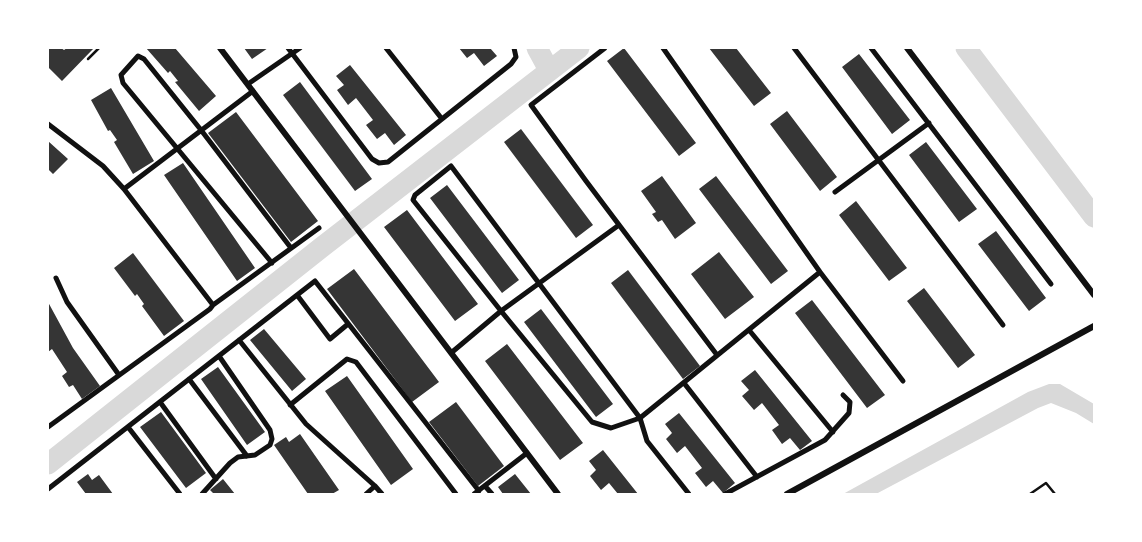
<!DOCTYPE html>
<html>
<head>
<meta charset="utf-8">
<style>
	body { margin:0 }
	#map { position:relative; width:1142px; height:542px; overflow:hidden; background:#fff; font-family:Raleway,sans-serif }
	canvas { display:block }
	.frame { position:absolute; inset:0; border:49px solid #fff; pointer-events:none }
</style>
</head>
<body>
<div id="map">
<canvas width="1142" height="542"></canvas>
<div class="frame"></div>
</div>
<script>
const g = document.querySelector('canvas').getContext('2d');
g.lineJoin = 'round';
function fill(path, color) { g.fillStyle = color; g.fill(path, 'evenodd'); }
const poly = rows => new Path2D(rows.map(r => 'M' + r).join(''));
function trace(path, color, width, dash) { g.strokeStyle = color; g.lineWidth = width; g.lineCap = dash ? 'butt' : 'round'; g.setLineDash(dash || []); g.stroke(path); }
fill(poly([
	[1049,384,1060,384,1094,404,1094,424,1076,413,1051,403,1038,408,876,494,843,494,1028,392]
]), '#d9d9d9');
trace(poly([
	[537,48,549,70],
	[966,48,1094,217],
	[48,464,322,247,579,48]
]), '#d9d9d9', 21);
fill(poly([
	[48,48,61,48,64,50,67,48,94,48,62,81,48,67],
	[146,48,175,48,216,96,199,111,175,82,178,81,170,71,168,73],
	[244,48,268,48,252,59],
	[459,48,490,48,497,56,484,66,474,53,467,58],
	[624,48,696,143,679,156,607,61],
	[709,48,736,48,771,93,754,106],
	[859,54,910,120,892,134,842,67],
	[350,65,406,135,394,145,385,133,377,139,366,125,373,120,356,98,348,105,337,90,344,85,336,76],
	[300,82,372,179,355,191,283,95],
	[111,88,154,161,133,174,114,142,117,140,110,130,108,131,91,100],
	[787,111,837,177,820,191,770,124],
	[236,112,318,221,291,242,208,133],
	[521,129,593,225,576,238,504,142],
	[48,141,68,159,53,174,48,169],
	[926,142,977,209,959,222,909,155],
	[183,163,255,268,237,281,164,175],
	[662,176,696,223,675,239,662,220,658,222,652,214,656,212,641,191],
	[716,176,788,271,771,284,699,189],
	[447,185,519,280,502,293,430,198],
	[856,201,907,268,889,281,839,215],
	[407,210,478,304,455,321,384,227],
	[996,231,1046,298,1029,311,978,244],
	[719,252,754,297,725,319,691,274],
	[133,253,184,321,164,336,142,306,144,304,137,294,135,296,114,268],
	[354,269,439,382,412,402,327,289],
	[628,270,700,366,683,379,611,283],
	[924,288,975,355,958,368,907,301],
	[812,300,885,395,867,408,795,313],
	[48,302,73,348,100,386,82,399,73,385,69,387,62,376,67,372,52,349,48,352],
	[541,309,613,404,596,417,524,322],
	[264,329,306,379,292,391,250,340],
	[507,344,583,443,560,460,485,361],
	[218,367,265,432,247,445,201,379],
	[755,370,812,441,800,450,790,438,782,444,772,430,779,425,762,403,754,410,742,396,749,390,741,381],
	[347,376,413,469,391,485,325,391],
	[456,402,504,466,478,486,429,422],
	[161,412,206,473,186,488,140,427],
	[679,413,735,483,723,493,713,481,706,487,695,473,702,468,685,446,677,453,666,439,672,433,665,424],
	[300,434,339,490,332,494,308,494,274,445,286,437,289,442],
	[603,450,638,494,618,494,609,483,601,490,590,476,596,470,589,461],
	[88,474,92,480,99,475,113,494,86,494,77,482],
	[515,474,531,494,503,494,498,487],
	[223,479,235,494,214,494,210,490]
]), '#353535');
trace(poly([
	[88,59,99,48],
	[1030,494,1046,483,1055,494]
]), '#111', 2.5);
trace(poly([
	[288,48,372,159,379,163,388,162,511,64,516,57,514,48],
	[386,48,442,119],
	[605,48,531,105,586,181,717,355],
	[663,48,820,272,903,381],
	[794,48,1003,325],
	[871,48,1051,284],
	[248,84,300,48],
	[48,124,103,166,124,189,213,305,210,309,48,427],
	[124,189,253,91],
	[835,192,929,123],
	[272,263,123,83,121,75,138,56,144,59,201,130,291,248],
	[56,278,67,302,119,375],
	[297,295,330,339,348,324],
	[213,305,319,228],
	[749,330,833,432],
	[239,340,306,424,375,486,382,494],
	[451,353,501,311,619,225],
	[189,379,247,456],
	[684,383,757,477],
	[160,402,216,479],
	[290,405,347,359,356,362,456,494],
	[128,427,180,494],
	[485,486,492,494],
	[48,489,315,281,479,491],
	[202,494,230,463,238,457,255,455,270,445,272,439,270,430,219,356],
	[366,494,375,486],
	[474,494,527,453],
	[689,494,647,441,640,418,451,166,415,195,413,200,501,311,592,422,611,428,640,418,820,272],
	[725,494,825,440,849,413,850,402,843,395]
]), '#111', 5);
trace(poly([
	[220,48,558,494],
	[907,48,1094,295],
	[787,494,1094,326]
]), '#111', 6);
</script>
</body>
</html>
